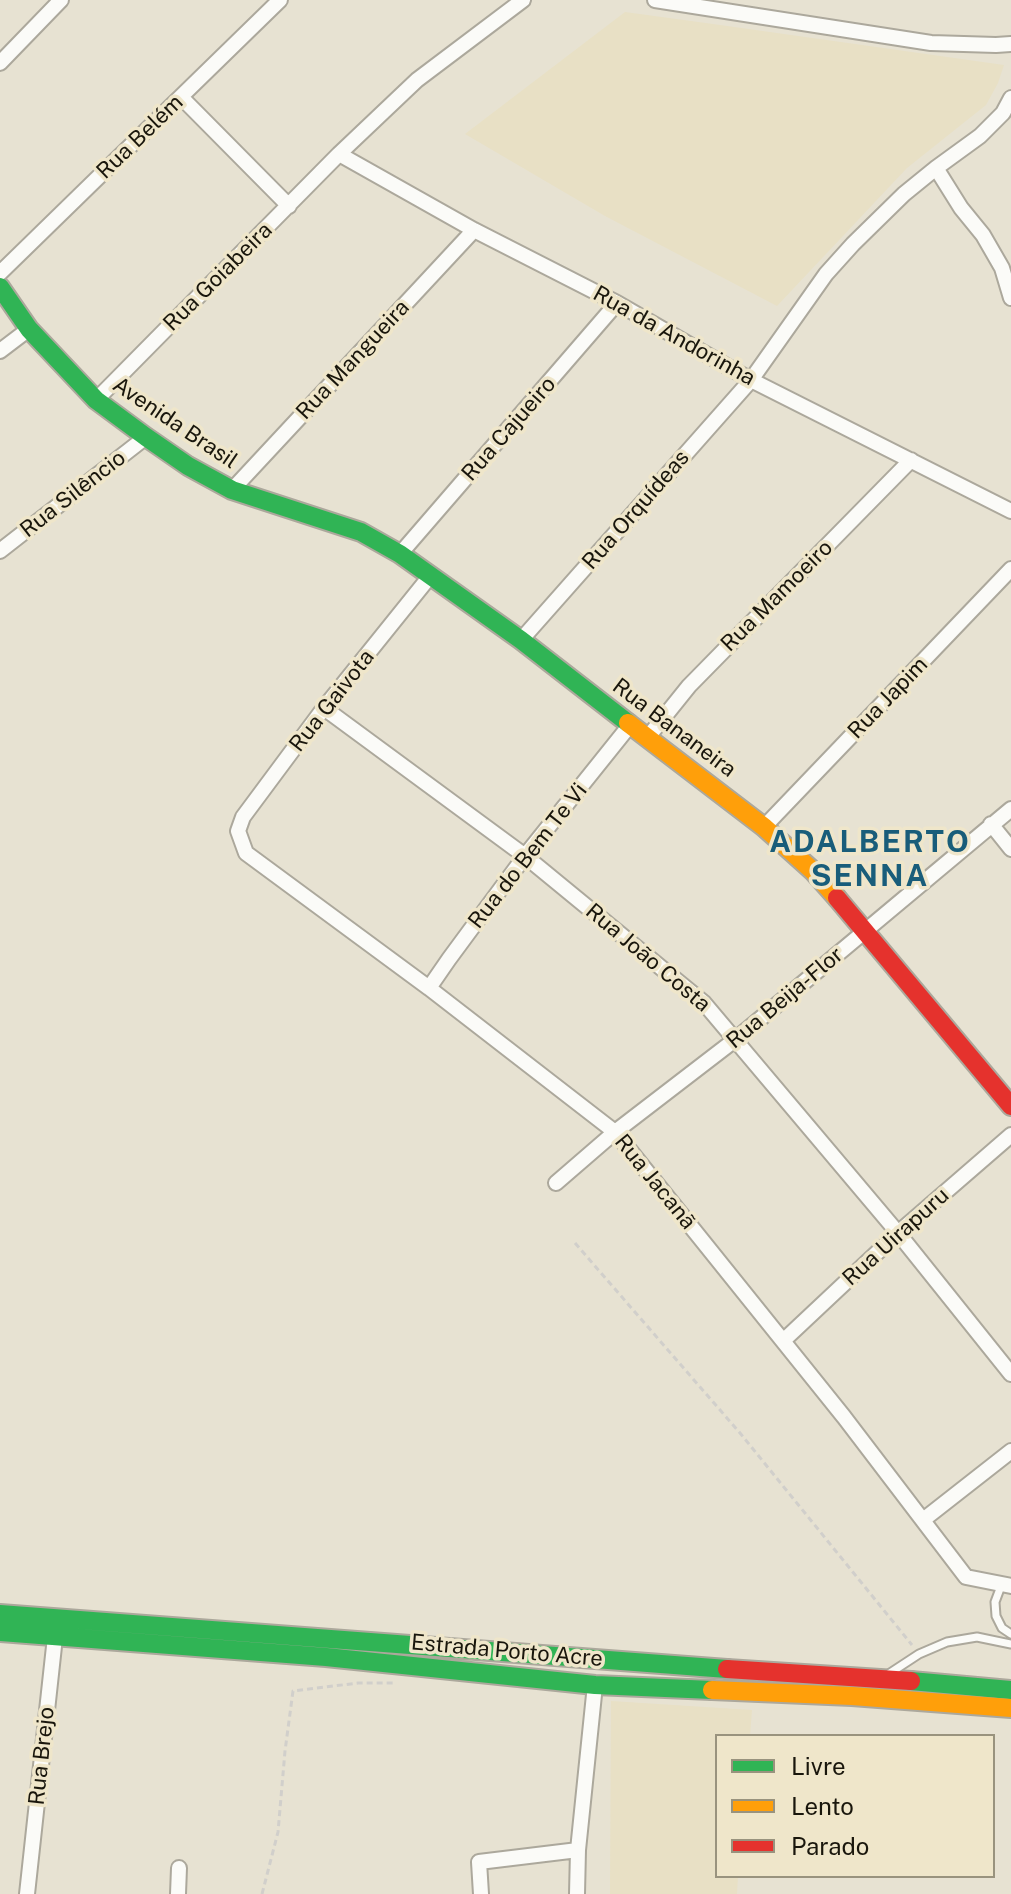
<!DOCTYPE html>
<html>
<head>
<meta charset="utf-8">
<style>
	body { margin:0 }
	#map { position:relative; width:1011px; height:1894px; overflow:hidden; background:#e7e2d2; font-family:"Public Sans",sans-serif }
	canvas { display:block }
	.legend { position:absolute; left:715px; top:1734px; width:280px; height:144px; box-sizing:border-box; background:#efe6ca; border:2px solid #99937e; margin:0; padding:10px 14px; list-style:none; font-size:24px; color:#19160c }
	.legend li { display:flex; align-items:center; gap:16px; height:40px }
	.legend b { width:40px; border:2px solid #99937e }
</style>
</head>
<body>
<div id="map">
<canvas width="1011" height="1894"></canvas>
<ul class="legend">
<li><b style="height:10px;background:#30b455"></b>Livre</li>
<li><b style="height:10px;background:#ff9f0a"></b>Lento</li>
<li><b style="height:10px;background:#e5322d"></b>Parado</li>
</ul>
</div>
<script>
const g = document.querySelector('canvas').getContext('2d');
g.lineJoin = 'round';
function fill(path, color) { g.fillStyle = color; g.fill(path, 'evenodd'); }
const poly = rows => new Path2D(rows.map(r => 'M' + r).join(''));
function trace(path, color, width, dash) { g.strokeStyle = color; g.lineWidth = width; g.lineCap = dash ? 'butt' : 'round'; g.setLineDash(dash || []); g.stroke(path); }
function write(font, color, halo, rows, align = 'center') {
  g.font = font + ' "Public Sans",sans-serif'; g.lineWidth = 7; g.setLineDash([]); g.textBaseline = 'middle'; g.strokeStyle = halo; g.fillStyle = color; for (const [text, x, y, turn = 0] of rows) {
    g.save(); g.translate(x, y); g.rotate((+turn || 0) * Math.PI / 180); g.textAlign = isNaN(turn) ? turn : align; if (halo) g.strokeText(text, 0, 0); g.fillText(text, 0, 0); g.restore();
  }
}
fill(poly([
	[625,12,713,24,1004,65,998,83,986,105,907,168,777,306,605,216,465,134],
	[611,1701,752,1710,750,1736,717,1736,717,1876,738,1876,737,1894,610,1894]
]), '#e8e0c5');
const lane = poly([
	[1001,1586,995,1602,996,1616,1002,1628,1011,1634],
	[887,1675,919,1654,947,1642,977,1637,1011,1644]
]);
const street = poly([
	[655,0,931,43,996,45,1011,44],
	[0,63,61,0],
	[181,97,289,206],
	[339,154,474,230,617,303,751,380,1011,511],
	[936,168,961,208,983,235,1002,268,1011,298],
	[0,273,280,0],
	[0,351,29,329],
	[96,400,339,154,417,80,523,0],
	[232,490,474,230],
	[0,551,146,437],
	[400,554,617,303],
	[431,575,324,708,243,817,238,831,246,853,429,988,615,1132,844,1417,966,1577,1011,1586],
	[521,640,751,380,826,274,853,244,904,194,936,168,980,136,1003,113,1011,98],
	[324,708,525,856,704,1003,898,1233,1011,1374],
	[648,737,689,686,911,460],
	[991,824,1011,849],
	[764,827,1011,569],
	[429,988,449,959,525,856,630,725],
	[556,1183,615,1132,736,1039,1011,809],
	[783,1341,898,1233,1011,1135],
	[923,1520,1011,1451],
	[27,1894,56,1628],
	[178,1894,179,1868],
	[481,1894,479,1862,578,1850],
	[577,1894,578,1850,595,1685]
]);
const fast = poly([
	[0,287,29,329,96,400,146,437,188,466,232,490,361,532,400,554,521,640,628,723],
	[0,1614,727,1669],
	[0,1632,326,1657,595,1685,712,1690],
	[911,1681,1011,1690]
]);
const slow = poly([
	[628,723,764,827,813,871,837,898],
	[712,1690,852,1696,1011,1708]
]);
const jam = poly([
	[837,898,1011,1106],
	[727,1669,911,1681]
]);
trace(lane, '#aca89c', 11);
trace(street, '#aca89c', 18);
trace(fast, '#aca89c', 22);
trace(slow, '#aca89c', 22);
trace(jam, '#aca89c', 22);
trace(poly([
	[575,1243,740,1433,912,1645],
	[262,1894,278,1832,285,1751,293,1691,358,1683,395,1683]
]), '#d1cfcb', 3, [6, 4]);
trace(lane, '#fbfbf8', 7);
trace(street, '#fbfbf8', 14);
trace(fast, '#30b455', 18);
trace(slow, '#ff9f0a', 18);
trace(jam, '#e5322d', 18);
write('22px', '#19160c', '#efe6ca', [
	["Rua Belém",140,137,-44],
	["Rua Goiabeira",218,277,-45],
	["Rua da Andorinha",674,336,29],
	["Rua Mangueira",353,360,-47],
	["Avenida Brasil",175,423,34],
	["Rua Cajueiro",509,429,-49],
	["Rua Silêncio",73,494,-38],
	["Rua Orquídeas",636,510,-49],
	["Rua Mamoeiro",777,596,-45],
	["Rua Japim",888,698,-46],
	["Rua Gaivota",332,701,-52],
	["Rua Bananeira",674,728,37],
	["Rua do Bem Te Vi",528,856,-52],
	["Rua João Costa",648,958,40],
	["Rua Beija-Flor",785,998,-40],
	["Rua Jacanã",655,1182,51],
	["Rua Uirapuru",896,1237,-42],
	["Estrada Porto Acre",507,1651,5],
	["Rua Brejo",42,1756,-84]
]);
g.letterSpacing = '2px';
write('bold 30px', '#195d7a', '#efe6ca', [
	["ADALBERTO",870,843],
	["SENNA",870,877]
]);
g.letterSpacing = '0px';
</script>
</body>
</html>
